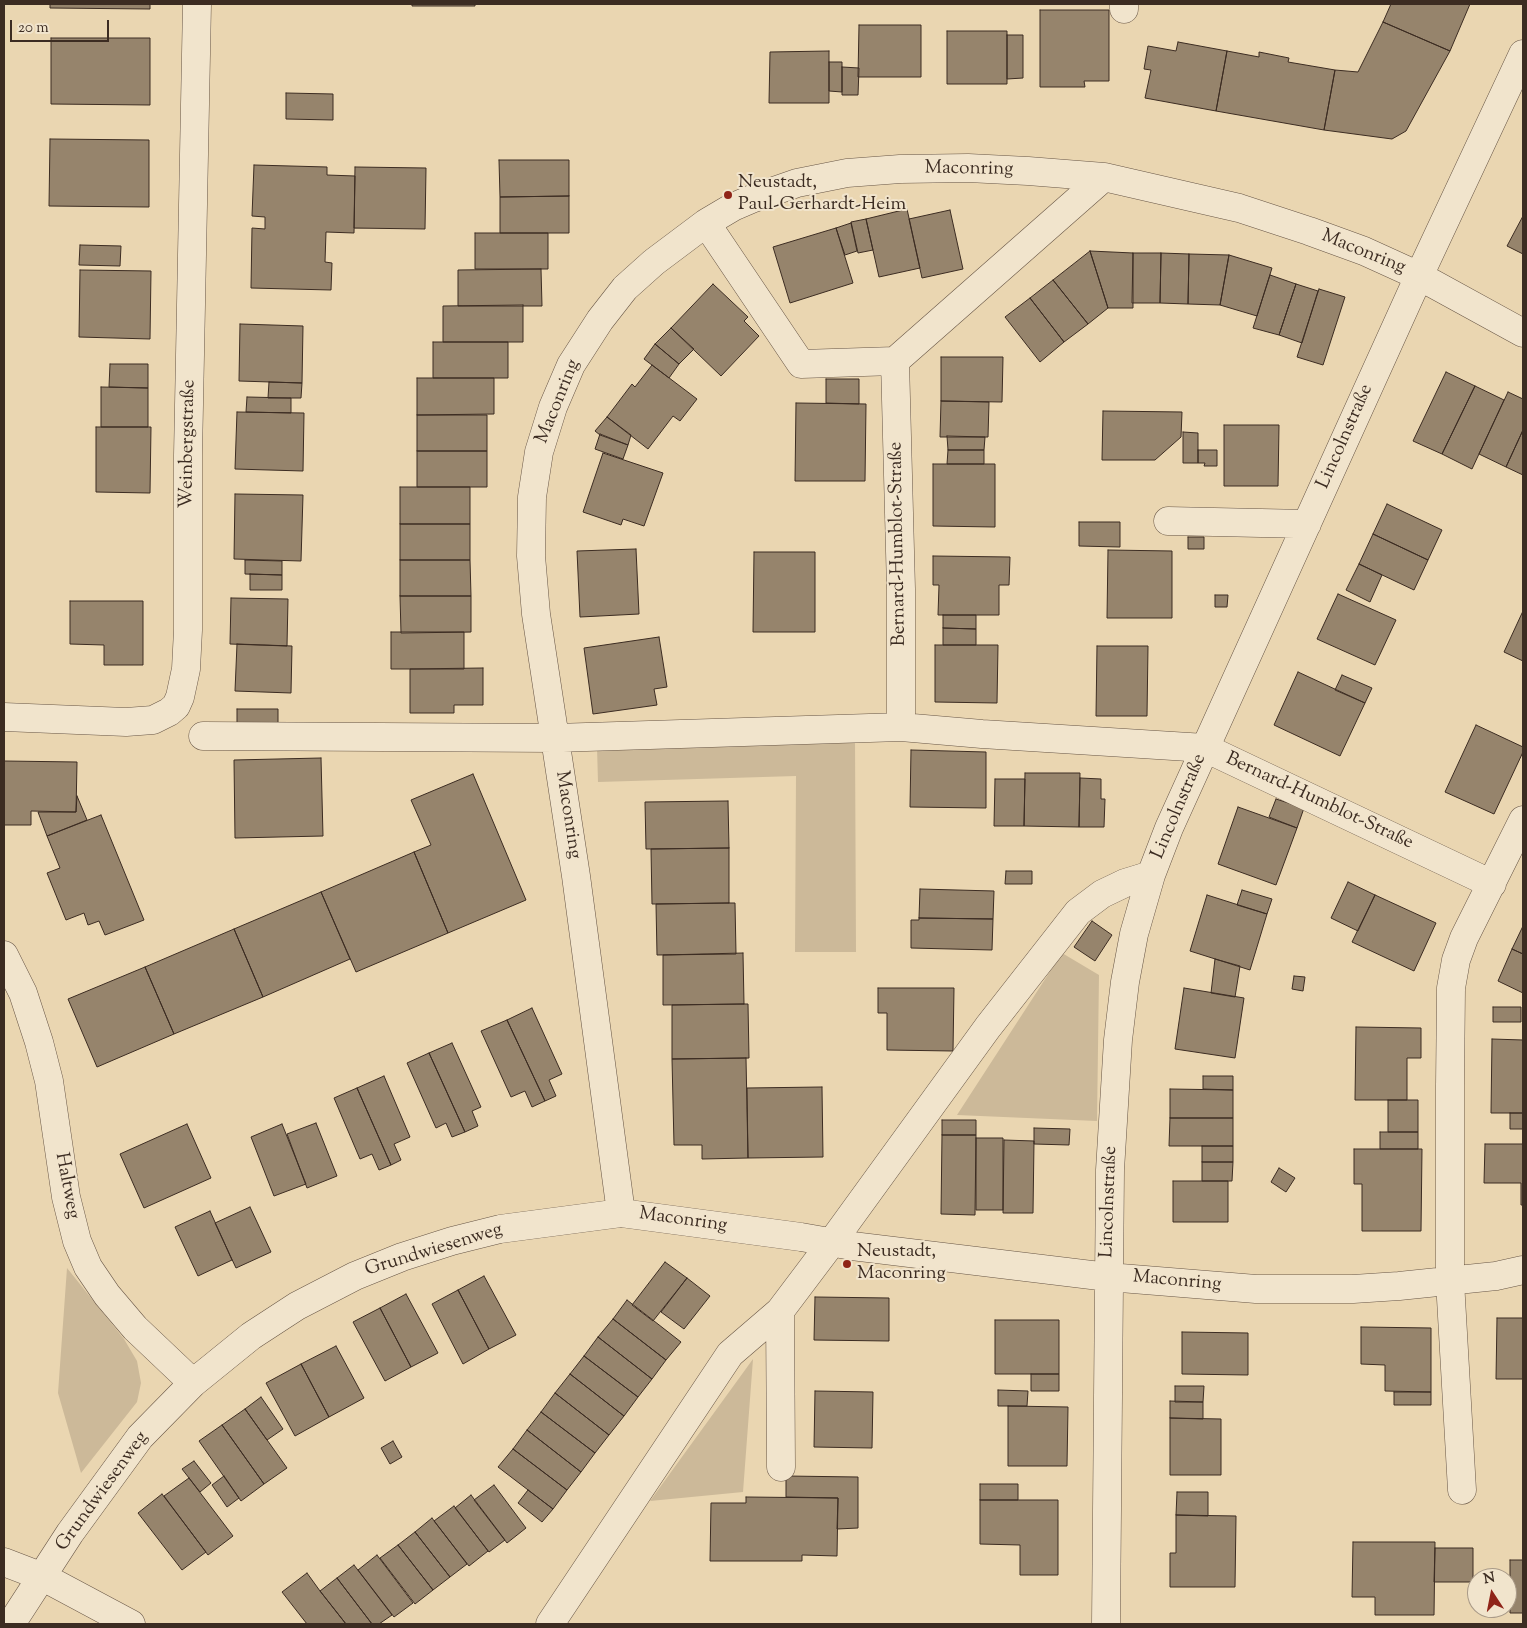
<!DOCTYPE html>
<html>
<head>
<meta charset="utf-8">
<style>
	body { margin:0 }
	#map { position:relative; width:1527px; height:1628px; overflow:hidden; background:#ead6b1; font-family:"Sorts Mill Goudy",serif }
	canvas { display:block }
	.frame { position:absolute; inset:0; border:5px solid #3c2c22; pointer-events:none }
	.north { position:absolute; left:1467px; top:1568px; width:50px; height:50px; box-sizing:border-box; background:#f1e4cc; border:1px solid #a99a88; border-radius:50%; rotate:349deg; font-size:14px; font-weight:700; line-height:20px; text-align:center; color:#3c2c22 }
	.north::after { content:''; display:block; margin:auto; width:18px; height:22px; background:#8f2418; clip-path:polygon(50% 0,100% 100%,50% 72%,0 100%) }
	.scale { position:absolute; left:10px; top:20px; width:99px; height:22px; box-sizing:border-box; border:2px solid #3c2c22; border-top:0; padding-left:6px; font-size:15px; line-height:18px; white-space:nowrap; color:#3c2c22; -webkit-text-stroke:4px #f1e4cc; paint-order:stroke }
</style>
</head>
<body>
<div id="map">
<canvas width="1527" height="1628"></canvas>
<div class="frame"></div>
<div class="north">N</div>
<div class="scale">20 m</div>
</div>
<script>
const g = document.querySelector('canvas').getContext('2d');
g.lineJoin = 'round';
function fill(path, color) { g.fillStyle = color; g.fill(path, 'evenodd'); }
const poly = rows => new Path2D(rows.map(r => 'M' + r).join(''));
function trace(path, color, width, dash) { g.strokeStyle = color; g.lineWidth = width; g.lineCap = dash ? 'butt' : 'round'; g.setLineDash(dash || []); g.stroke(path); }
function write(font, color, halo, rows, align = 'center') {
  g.font = font + ' "Sorts Mill Goudy",serif'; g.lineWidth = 4; g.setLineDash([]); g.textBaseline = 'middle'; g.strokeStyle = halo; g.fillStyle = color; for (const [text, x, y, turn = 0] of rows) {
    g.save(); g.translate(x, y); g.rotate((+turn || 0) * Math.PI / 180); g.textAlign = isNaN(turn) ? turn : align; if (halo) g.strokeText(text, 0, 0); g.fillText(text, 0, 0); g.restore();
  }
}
fill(poly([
	[855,739,856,952,795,952,796,776,598,782,597,747],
	[1062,953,1099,975,1097,1121,957,1115],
	[67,1268,124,1339,137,1361,141,1383,137,1402,81,1473,58,1393],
	[753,1359,743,1492,650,1501]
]), '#ccb999');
const building = poly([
	[50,4,150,4,150,9,50,8,50,4],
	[412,4,475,4,475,6,412,6,412,4],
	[1391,4,1470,4,1450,51,1383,22,1391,4],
	[1040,10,1109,10,1109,81,1084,81,1085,87,1040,87,1040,10],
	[1383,22,1450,51,1406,131,1392,139,1324,130,1335,70,1358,72,1383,22],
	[859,25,921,25,921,77,858,77,859,25],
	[947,31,1007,31,1007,84,947,84,947,31],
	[1007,35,1023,35,1023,78,1007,79,1007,35],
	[51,38,150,38,150,105,51,104,51,38],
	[1178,42,1227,51,1216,111,1145,98,1151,70,1144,69,1148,46,1176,51,1178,42],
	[829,51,829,103,769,103,770,52,829,51],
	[1227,51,1259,57,1259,52,1289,58,1288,62,1335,70,1324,130,1216,111,1227,51],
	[829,62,842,62,842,92,829,91,829,62],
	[842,67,859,68,858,95,842,95,842,67],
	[286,93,333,94,333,120,286,119,286,93],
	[50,139,149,140,149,207,49,206,50,139],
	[499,160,569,160,569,196,500,197,499,160],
	[254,165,327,167,327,175,355,176,354,233,326,232,325,262,332,263,331,290,251,288,252,228,265,229,265,217,252,216,254,165],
	[355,167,426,168,425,229,354,228,355,167],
	[569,196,569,233,500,233,500,197,569,196],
	[907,209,920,268,879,277,866,219,907,209],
	[950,210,963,269,922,278,909,219,950,210],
	[1523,216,1523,254,1507,246,1523,216],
	[866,219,873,250,858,253,851,222,866,219],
	[851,223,857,251,845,255,836,228,851,223],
	[836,228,853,283,790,303,773,247,836,228],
	[475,233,548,233,548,269,475,269,475,233],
	[80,245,121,246,120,266,79,265,80,245],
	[1090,251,1133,253,1133,308,1108,308,1090,251],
	[1090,251,1108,308,1088,324,1053,280,1090,251],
	[1133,253,1161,253,1160,303,1132,303,1133,253],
	[1161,253,1189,254,1188,304,1160,303,1161,253],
	[1189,254,1229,255,1220,305,1188,304,1189,254],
	[1229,255,1272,268,1257,316,1220,305,1229,255],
	[541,269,542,306,458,306,458,270,541,269],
	[80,270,151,271,150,339,79,337,80,270],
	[1270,275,1296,284,1279,335,1253,328,1270,275],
	[1053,280,1088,324,1064,342,1030,298,1053,280],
	[713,284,748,317,744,321,759,336,721,376,671,328,713,284],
	[1296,284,1318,291,1302,343,1279,335,1296,284],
	[1319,289,1345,297,1323,365,1297,357,1319,289],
	[1030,298,1064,342,1040,362,1005,317,1030,298],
	[523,305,523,342,443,342,443,306,523,305],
	[240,324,303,326,302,383,239,381,240,324],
	[671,328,694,349,679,364,655,344,671,328],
	[433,342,508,342,508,378,433,378,433,342],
	[655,344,679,364,669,378,644,359,655,344],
	[941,357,1003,357,1002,402,941,401,941,357],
	[110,364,148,364,148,388,109,387,110,364],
	[652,365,697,399,680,421,673,416,648,449,607,417,632,384,635,387,652,365],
	[1446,372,1475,386,1442,454,1413,441,1446,372],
	[417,378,494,378,494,414,417,415,417,378],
	[826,379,859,379,859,404,826,403,826,379],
	[269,382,302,383,301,398,268,398,269,382],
	[1475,386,1504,400,1472,469,1442,454,1475,386],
	[101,387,148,388,148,427,101,427,101,387],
	[1508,392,1523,399,1523,430,1506,467,1479,454,1508,392],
	[247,397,291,398,291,413,246,412,247,397],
	[941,401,989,402,988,437,940,437,941,401],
	[796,403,866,404,865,481,795,481,796,403],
	[1103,411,1182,412,1181,437,1155,460,1102,460,1103,411],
	[237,412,304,413,303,471,235,469,237,412],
	[417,415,487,415,487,451,417,451,417,415],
	[607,417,631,435,628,445,600,435,595,431,607,417],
	[1224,425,1279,425,1278,486,1224,486,1224,425],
	[96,427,151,427,150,493,96,492,96,427],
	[1523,430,1523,475,1506,467,1523,430],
	[1183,432,1198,433,1198,463,1183,463,1183,432],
	[600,434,628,445,623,459,595,449,600,434],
	[947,436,985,437,984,450,948,450,947,436],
	[948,450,984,450,984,464,947,464,948,450],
	[1198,450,1217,450,1217,466,1204,466,1205,463,1198,463,1198,450],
	[417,451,487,451,487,487,417,487,417,451],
	[603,453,663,473,644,526,623,519,621,525,583,512,603,453],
	[933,464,995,464,995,527,933,526,933,464],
	[400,487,470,487,470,524,400,524,400,487],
	[235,494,303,495,301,561,234,559,235,494],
	[1387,504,1442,530,1428,560,1373,534,1387,504],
	[1079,522,1120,522,1120,547,1079,546,1079,522],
	[400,524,470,524,470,560,400,560,400,524],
	[1373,534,1428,560,1414,590,1359,564,1373,534],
	[1188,537,1204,537,1204,549,1188,549,1188,537],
	[636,549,639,614,580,617,577,551,636,549],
	[1108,550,1172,551,1172,618,1107,618,1108,550],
	[754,552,815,552,815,632,753,632,754,552],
	[933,556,1010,557,1009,585,999,585,999,615,938,615,939,585,933,585,933,556],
	[245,560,282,561,282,575,245,574,245,560],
	[400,560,470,560,471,596,400,596,400,560],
	[1359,564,1382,575,1370,602,1346,590,1359,564],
	[250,574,282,575,282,590,250,590,250,574],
	[1338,594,1396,620,1375,665,1317,639,1338,594],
	[1215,595,1228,595,1227,607,1215,607,1215,595],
	[400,596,471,596,471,632,401,633,400,596],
	[231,598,288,599,287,646,230,644,231,598],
	[70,601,143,601,143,665,104,665,104,645,70,644,70,601],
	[1523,611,1523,661,1504,652,1523,611],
	[943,615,976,615,976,629,943,628,943,615],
	[943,628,976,629,976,645,943,645,943,628],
	[391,632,464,632,464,669,391,669,391,632],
	[659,637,667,687,654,689,657,705,593,714,584,648,659,637],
	[237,644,292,646,291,693,235,691,237,644],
	[935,645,998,645,997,703,935,702,935,645],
	[1097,646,1148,646,1147,716,1096,716,1097,646],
	[483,668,483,705,454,705,454,713,410,713,410,669,483,668],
	[1298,672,1365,703,1340,756,1274,725,1298,672],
	[1342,675,1372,688,1365,703,1335,690,1342,675],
	[237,709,278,709,278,726,237,725,237,709],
	[1476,725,1523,747,1523,752,1494,814,1445,792,1476,725],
	[911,750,986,752,986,808,910,807,911,750],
	[321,758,323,836,235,838,234,760,321,758],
	[4,761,77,762,76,812,31,811,31,825,4,825,4,761],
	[1025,773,1080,773,1079,827,1024,826,1025,773],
	[473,774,526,900,448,933,414,852,431,845,411,800,473,774],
	[1080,778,1101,779,1101,799,1105,799,1104,827,1079,827,1080,778],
	[995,779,1025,779,1024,826,994,826,995,779],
	[77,796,87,820,47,836,38,812,76,812,77,796],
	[1276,799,1304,808,1297,828,1269,817,1276,799],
	[728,801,729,848,646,849,645,802,728,801],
	[1238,807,1297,828,1276,885,1218,864,1238,807],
	[101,815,144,920,105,935,99,921,88,925,84,913,66,920,47,873,60,868,47,836,101,815],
	[729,848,729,903,652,904,651,849,729,848],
	[414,852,448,933,356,972,321,892,414,852],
	[1006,871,1032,871,1032,884,1005,884,1006,871],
	[1348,882,1375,895,1358,931,1331,918,1348,882],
	[920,889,994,891,993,919,919,918,920,889],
	[1242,890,1272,899,1267,914,1237,905,1242,890],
	[321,892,350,959,263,997,234,929,321,892],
	[1207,895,1267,914,1250,970,1190,951,1207,895],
	[1375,895,1436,923,1414,971,1352,942,1375,895],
	[729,903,735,903,736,954,657,955,656,904,729,903],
	[919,918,993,919,992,950,911,948,911,920,919,920,919,918],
	[1092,921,1112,935,1095,961,1074,947,1092,921],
	[1523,926,1523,954,1512,949,1523,926],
	[234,929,263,997,174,1034,145,967,234,929],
	[1512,949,1523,954,1523,993,1498,981,1512,949],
	[743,953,744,1004,663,1005,663,955,743,953],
	[1215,959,1240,966,1235,997,1211,993,1215,959],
	[145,967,174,1034,97,1067,68,999,145,967],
	[1294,976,1305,977,1303,991,1292,989,1294,976],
	[878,988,954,988,953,1051,887,1050,887,1013,878,1013,878,988],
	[1184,988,1244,998,1235,1058,1175,1049,1184,988],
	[744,1004,748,1004,749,1058,672,1059,672,1005,744,1004],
	[1493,1007,1521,1007,1521,1022,1493,1022,1493,1007],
	[532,1008,562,1074,549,1080,556,1096,545,1101,507,1020,532,1008],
	[507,1020,545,1101,532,1107,525,1091,511,1097,481,1031,507,1020],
	[1356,1027,1421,1028,1421,1058,1407,1058,1407,1100,1355,1100,1356,1027],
	[1492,1039,1523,1040,1523,1113,1491,1113,1492,1039],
	[452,1043,481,1107,472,1111,478,1126,465,1132,429,1053,452,1043],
	[429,1053,465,1132,452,1137,446,1123,436,1128,407,1063,429,1053],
	[746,1058,748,1158,702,1159,702,1145,674,1145,672,1059,746,1058],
	[384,1076,410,1137,394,1144,401,1160,391,1165,357,1088,384,1076],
	[1203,1076,1233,1076,1233,1090,1203,1089,1203,1076],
	[822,1087,823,1157,748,1158,747,1088,822,1087],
	[357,1088,391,1165,379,1170,372,1154,360,1159,334,1098,357,1088],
	[1170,1089,1233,1090,1233,1118,1170,1118,1170,1089],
	[1388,1100,1418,1100,1418,1132,1388,1132,1388,1100],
	[1510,1113,1523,1113,1523,1129,1510,1129,1510,1113],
	[1170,1118,1233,1118,1233,1146,1169,1146,1170,1118],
	[942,1120,976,1120,976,1135,942,1135,942,1120],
	[316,1123,337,1176,307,1188,287,1134,316,1123],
	[187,1124,211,1178,144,1208,120,1154,187,1124],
	[282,1124,306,1184,274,1196,251,1137,282,1124],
	[1034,1128,1070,1129,1069,1145,1034,1144,1034,1128],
	[1380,1132,1418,1132,1418,1149,1380,1149,1380,1132],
	[942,1135,976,1135,975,1215,941,1214,942,1135],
	[976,1138,1003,1138,1003,1210,976,1210,976,1138],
	[1004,1140,1034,1141,1033,1213,1003,1213,1004,1140],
	[1485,1144,1523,1144,1523,1205,1521,1205,1521,1183,1484,1183,1485,1144],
	[1202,1146,1233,1146,1233,1162,1202,1162,1202,1146],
	[1354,1149,1422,1149,1421,1231,1362,1231,1362,1184,1354,1184,1354,1149],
	[1202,1162,1233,1162,1232,1181,1202,1181,1202,1162],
	[1279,1168,1295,1178,1286,1192,1271,1182,1279,1168],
	[1173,1181,1228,1181,1228,1222,1173,1222,1173,1181],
	[250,1207,271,1252,236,1268,215,1223,250,1207],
	[210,1211,232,1260,198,1276,175,1227,210,1211],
	[665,1262,687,1278,653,1321,632,1305,665,1262],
	[484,1276,516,1335,489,1349,458,1290,484,1276],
	[687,1278,710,1296,684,1329,661,1312,687,1278],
	[458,1290,489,1349,463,1364,432,1304,458,1290],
	[406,1294,438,1353,411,1367,380,1308,406,1294],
	[815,1297,889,1298,889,1341,814,1340,815,1297],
	[627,1300,681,1342,666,1360,613,1319,627,1300],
	[380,1308,411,1367,385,1381,353,1322,380,1308],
	[1497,1318,1523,1318,1523,1379,1496,1379,1497,1318],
	[613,1319,666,1360,652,1379,598,1337,613,1319],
	[995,1320,1059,1320,1059,1374,995,1374,995,1320],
	[1361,1327,1431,1328,1431,1392,1385,1391,1385,1365,1361,1364,1361,1327],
	[1182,1332,1248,1333,1248,1375,1182,1374,1182,1332],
	[598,1337,652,1379,638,1397,584,1356,598,1337],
	[336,1346,364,1398,329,1417,301,1364,336,1346],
	[584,1356,638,1397,624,1416,570,1374,584,1356],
	[301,1364,329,1417,295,1436,266,1383,301,1364],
	[570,1374,624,1416,609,1435,555,1393,570,1374],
	[1031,1374,1059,1374,1059,1391,1031,1391,1031,1374],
	[1175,1386,1204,1386,1203,1402,1175,1402,1175,1386],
	[998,1390,1028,1391,1027,1406,998,1406,998,1390],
	[815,1391,873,1392,872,1448,814,1447,815,1391],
	[1394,1392,1431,1392,1431,1405,1394,1405,1394,1392],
	[555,1393,609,1435,595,1453,541,1412,555,1393],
	[261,1397,283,1429,267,1440,245,1409,261,1397],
	[1170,1401,1203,1402,1203,1419,1170,1418,1170,1401],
	[1008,1406,1068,1407,1067,1466,1008,1466,1008,1406],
	[245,1409,287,1468,264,1484,222,1425,245,1409],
	[541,1412,595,1453,581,1472,527,1430,541,1412],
	[1170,1418,1221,1419,1221,1475,1170,1475,1170,1418],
	[222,1425,264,1484,241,1501,199,1441,222,1425],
	[527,1430,581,1472,567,1490,513,1449,527,1430],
	[393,1441,402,1457,390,1464,381,1448,393,1441],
	[513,1449,567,1490,553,1509,498,1467,513,1449],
	[194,1461,211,1483,200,1492,182,1469,194,1461],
	[224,1476,239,1498,227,1507,212,1485,224,1476],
	[786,1476,858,1477,858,1528,837,1529,838,1498,786,1497,786,1476],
	[189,1478,233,1536,208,1555,164,1496,189,1478],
	[980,1484,1018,1484,1018,1500,980,1500,980,1484],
	[494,1485,526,1528,507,1543,474,1500,494,1485],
	[528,1490,553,1509,542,1522,518,1503,528,1490],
	[1177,1492,1208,1492,1208,1516,1176,1515,1177,1492],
	[162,1494,206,1552,182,1570,138,1513,162,1494],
	[471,1495,505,1540,489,1552,455,1508,471,1495],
	[746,1497,838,1498,837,1556,802,1555,802,1561,710,1561,711,1503,746,1503,746,1497],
	[980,1500,1058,1500,1058,1575,1020,1575,1020,1545,980,1544,980,1500],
	[454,1506,488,1551,469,1566,434,1521,454,1506],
	[1176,1515,1236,1516,1235,1587,1170,1587,1170,1553,1176,1553,1176,1515],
	[432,1518,467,1564,450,1577,415,1532,432,1518],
	[415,1532,450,1577,433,1590,398,1545,415,1532],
	[1353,1542,1435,1542,1434,1615,1375,1615,1375,1597,1352,1597,1353,1542],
	[398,1545,433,1590,415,1604,380,1558,398,1545],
	[1435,1548,1473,1548,1473,1582,1434,1582,1435,1548],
	[377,1555,413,1603,394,1617,358,1570,377,1555],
	[1510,1560,1523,1560,1523,1613,1510,1613,1510,1560],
	[354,1565,392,1615,379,1624,372,1624,337,1578,354,1565],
	[307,1573,320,1591,346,1624,307,1624,282,1592,307,1573],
	[337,1578,372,1624,346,1624,320,1591,337,1578]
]);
fill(building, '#96846c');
trace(building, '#3c2c22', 1);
const minor = poly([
	[1124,9,1124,4],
	[706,223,801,364,895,361],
	[1168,521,1307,524],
	[4,717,126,722,153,720,169,712,176,706,180,697,186,669,188,630,188,455,197,4],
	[901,727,901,589,895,361,1104,177],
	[203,736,555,738,901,727,982,734,1205,748,1492,884],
	[4,955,23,993,39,1042,49,1081,66,1197,77,1241,88,1267,107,1295,135,1328,193,1383],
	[621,1213,576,876,536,614,531,556,532,497,539,452,553,407,571,365,600,320,625,288,654,262,706,223,733,207,754,198,797,183,847,173,900,169,968,168,1028,171,1104,177,1239,208,1309,231,1364,251,1419,276,1523,333],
	[780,1311,781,1467],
	[1462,1490,1450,1281,1450,1086,1451,988,1456,960,1464,938,1523,820],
	[4,1562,43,1577,131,1624],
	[11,1624,70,1533,140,1437,193,1383,251,1336,297,1306,355,1276,402,1257,452,1241,500,1229,621,1213,801,1237,852,1246,1108,1277,1256,1289,1353,1289,1399,1286,1496,1276,1523,1270],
	[550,1624,730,1354,780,1311,832,1242,988,1027,1078,912,1102,894,1125,883,1151,875],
	[1106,1624,1110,1170,1118,1040,1125,982,1134,934,1151,875,1169,828,1419,276,1523,54]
]);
trace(minor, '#685646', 29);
trace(minor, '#f1e4cc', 28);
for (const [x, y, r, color] of [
	[728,195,5,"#8f2418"],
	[847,1264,5,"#8f2418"]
]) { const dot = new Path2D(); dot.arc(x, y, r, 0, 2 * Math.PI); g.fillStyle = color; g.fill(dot); trace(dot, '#f1e4cc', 2); }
write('19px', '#3c2c22', '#f1e4cc', [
	["Maconring",969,170,1],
	["Maconring",1363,253,22],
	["Maconring",559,402,-68],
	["Lincolnstraße",1346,437,-66],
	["Weinbergstraße",189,444,-89],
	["Bernard-Humblot-Straße",899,544,-91],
	["Bernard-Humblot-Straße",1319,802,25],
	["Lincolnstraße",1180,807,-67],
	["Maconring",567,815,81],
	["Haltweg",66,1186,79],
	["Lincolnstraße",1110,1202,-88],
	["Maconring",683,1221,8],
	["Grundwiesenweg",434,1251,-17],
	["Maconring",1177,1282,5],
	["Grundwiesenweg",103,1492,-54]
]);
write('19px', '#3c2c22', '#f1e4cc', [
	["Neustadt,",738,184],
	["Paul-Gerhardt-Heim",738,206],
	["Neustadt,",857,1253],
	["Maconring",857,1275]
], 'left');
</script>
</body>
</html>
